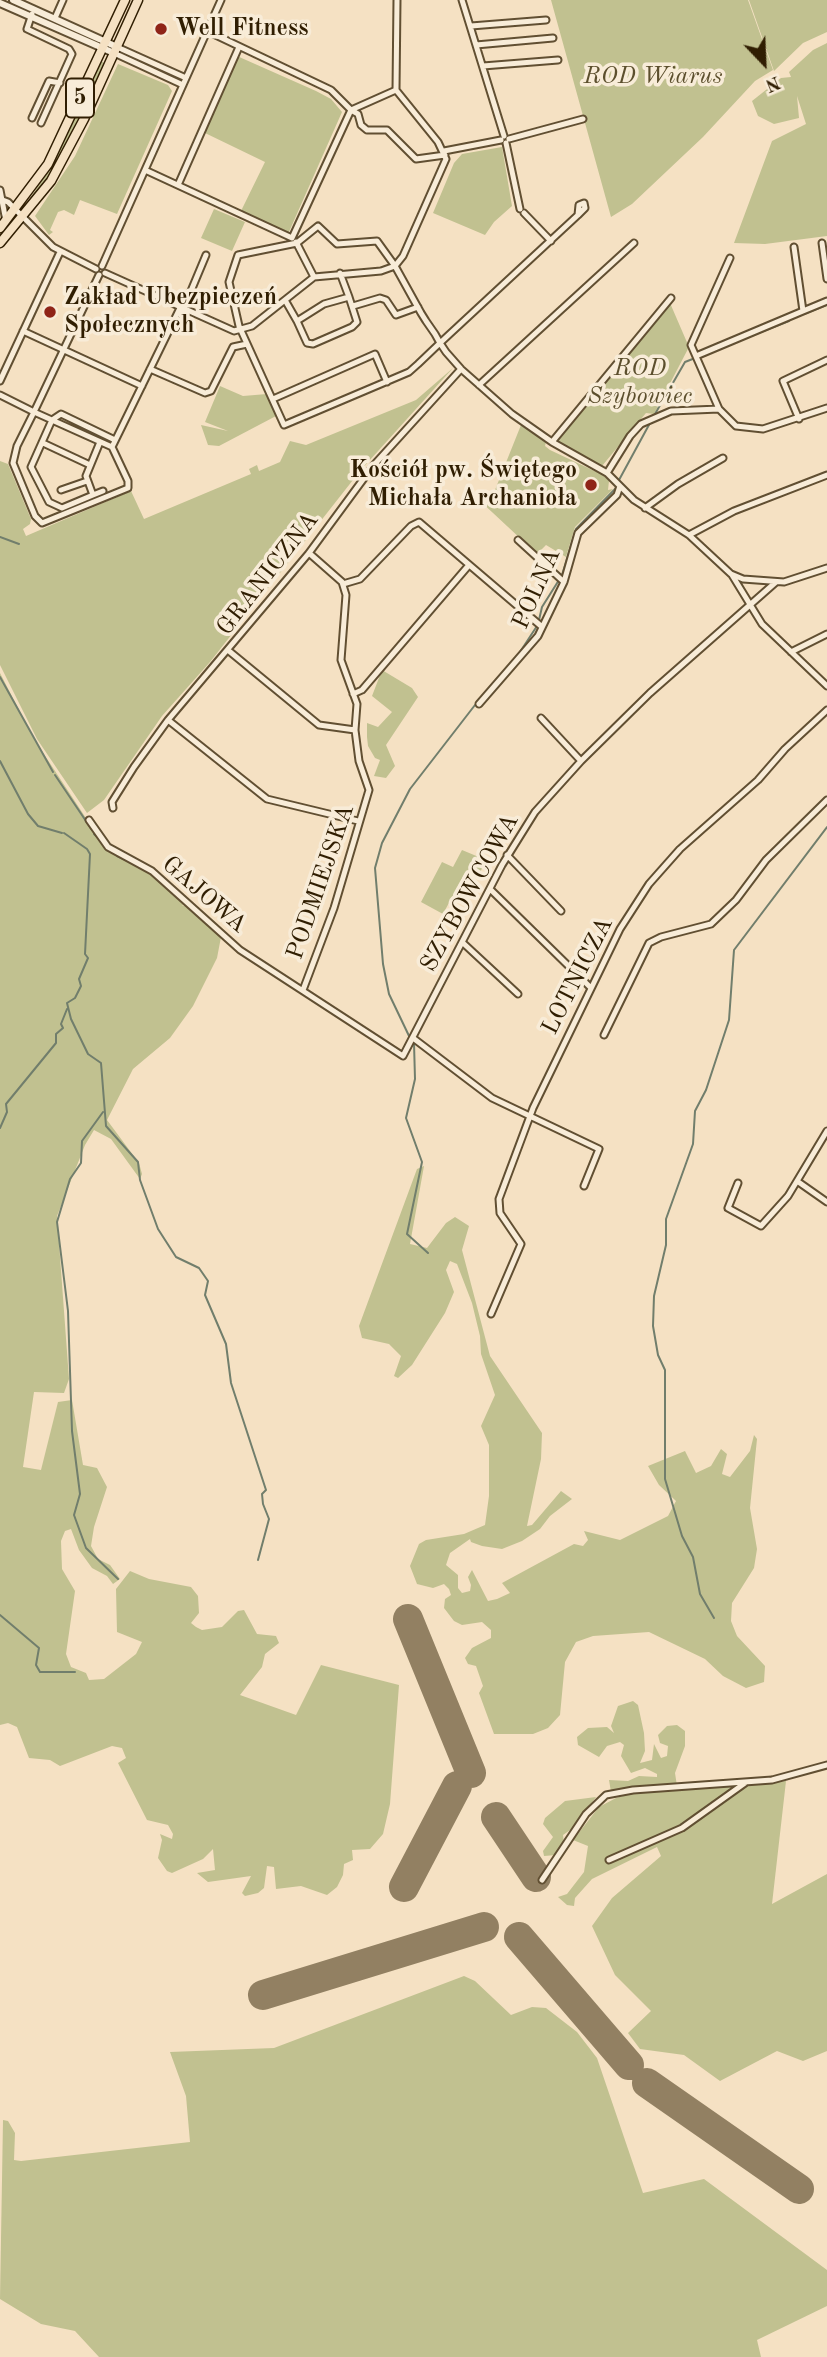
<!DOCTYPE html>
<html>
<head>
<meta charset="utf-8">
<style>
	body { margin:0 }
	#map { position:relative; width:827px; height:2357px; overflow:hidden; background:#f5e1c3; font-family:"Old Standard TT",serif }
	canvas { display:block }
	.north { position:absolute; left:729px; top:28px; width:70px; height:70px; -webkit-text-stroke:5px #f8ecd8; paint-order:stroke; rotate:157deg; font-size:19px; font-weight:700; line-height:28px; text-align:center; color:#301e02 }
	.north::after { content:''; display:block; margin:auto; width:24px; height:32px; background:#301e02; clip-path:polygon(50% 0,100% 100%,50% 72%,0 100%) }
</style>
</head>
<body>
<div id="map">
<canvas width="827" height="2357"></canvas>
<div class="north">N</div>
</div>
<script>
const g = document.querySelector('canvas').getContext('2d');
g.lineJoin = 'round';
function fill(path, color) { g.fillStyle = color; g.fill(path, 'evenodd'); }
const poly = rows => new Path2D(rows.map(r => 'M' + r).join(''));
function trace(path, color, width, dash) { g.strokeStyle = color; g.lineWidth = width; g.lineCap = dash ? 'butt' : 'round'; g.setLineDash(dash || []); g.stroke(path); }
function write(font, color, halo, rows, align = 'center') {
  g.font = font + ' "Old Standard TT",serif'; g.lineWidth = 7; g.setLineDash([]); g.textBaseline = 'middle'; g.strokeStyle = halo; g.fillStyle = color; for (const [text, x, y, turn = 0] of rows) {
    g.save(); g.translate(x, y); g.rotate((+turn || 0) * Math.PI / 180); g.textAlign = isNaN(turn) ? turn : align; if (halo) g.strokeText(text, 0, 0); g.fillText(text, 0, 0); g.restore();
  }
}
fill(poly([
	[551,0,748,0,773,70,755,81,703,137,632,204,611,217],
	[749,0,827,0,827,32,803,43,774,71],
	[827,43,827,236,765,244,734,243,772,141,806,124,797,96,799,118,774,124,758,116,752,101,781,78,791,77,789,72,813,50],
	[237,56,316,91,331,99,342,112,288,234,241,211,265,162,205,133],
	[101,61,104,63,88,103,48,179,33,201,30,198,54,163],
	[118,64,168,85,172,91,117,214,80,200,74,215,64,210,58,212,50,230,53,232,49,235,35,216,75,156],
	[502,147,512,206,494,222,485,235,433,213,454,163,462,154],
	[214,209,245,222,232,251,201,238],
	[670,303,689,347,654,414,646,413,602,466,557,441],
	[453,368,360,471,210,662,162,716,104,800,87,813,37,739,0,665,0,461,8,464,31,519,30,524,23,529,26,536,131,491,144,519,251,474,249,469,257,465,259,471,280,462,290,441,306,445,416,400],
	[220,386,243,396,267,394,276,416,219,446,208,445,201,425,228,431,205,422],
	[521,425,546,442,545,446,550,450,603,475,609,481,608,490,613,489,575,527,566,557,546,545,537,554,478,499,495,490],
	[382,670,412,688,418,697,386,745,395,766,386,778,374,776,380,760,375,758,368,746,367,737,367,723,378,727,392,712,372,696],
	[0,673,34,739,101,841,156,876,185,903,182,906,185,905,221,937,217,958,193,1006,170,1038,133,1069,107,1120,139,1163,142,1174,140,1179,111,1139,94,1130,85,1145,57,1216,69,1379,64,1393,34,1392,23,1467,41,1470,58,1402,72,1400,83,1465,97,1468,107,1487,94,1527,91,1546,98,1559,110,1565,120,1579,113,1584,107,1576,92,1568,79,1550,71,1529,65,1531,61,1541,62,1569,75,1591,66,1654,71,1667,86,1673,89,1680,104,1679,136,1654,142,1642,117,1632,116,1589,130,1571,149,1579,191,1587,198,1596,199,1613,191,1623,196,1627,202,1630,222,1627,238,1611,244,1610,257,1634,276,1636,279,1643,265,1654,262,1667,240,1695,296,1715,321,1665,399,1685,390,1804,383,1834,370,1849,352,1850,353,1860,344,1864,343,1875,337,1887,327,1895,301,1886,276,1889,274,1867,267,1866,264,1888,258,1893,245,1896,242,1893,251,1876,208,1882,197,1873,215,1870,213,1849,203,1859,172,1873,167,1871,158,1858,162,1840,160,1834,172,1839,173,1834,168,1825,147,1820,118,1763,126,1758,122,1748,112,1746,60,1766,50,1760,29,1758,17,1727,8,1723,0,1725],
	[462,850,486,860,477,879,465,873,443,914,421,902,442,862,453,867],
	[424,1166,410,1244,427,1248,446,1223,455,1217,469,1226,462,1250,490,1356,542,1433,541,1459,527,1526,532,1525,561,1491,572,1499,550,1516,540,1529,522,1541,502,1549,482,1546,471,1542,470,1539,450,1553,446,1565,458,1575,458,1588,462,1593,470,1591,471,1585,468,1577,472,1570,488,1601,497,1599,510,1593,502,1583,574,1544,583,1546,588,1540,584,1531,620,1540,668,1516,676,1501,659,1485,648,1466,685,1451,696,1473,711,1466,721,1449,727,1454,722,1474,730,1477,750,1451,754,1435,757,1439,750,1508,757,1549,754,1568,732,1603,731,1621,737,1636,765,1666,764,1682,746,1688,723,1676,705,1659,649,1632,593,1636,576,1642,565,1662,560,1715,548,1728,533,1734,494,1734,479,1693,483,1686,476,1666,468,1664,465,1658,472,1648,491,1638,491,1630,482,1622,462,1625,454,1621,444,1608,445,1599,451,1595,449,1589,444,1584,433,1588,417,1584,410,1566,419,1544,426,1540,464,1534,485,1525,489,1496,489,1445,481,1426,495,1395,481,1354,480,1336,472,1303,457,1264,450,1261,446,1270,454,1292,445,1313,412,1365,398,1378,394,1376,401,1356,389,1344,362,1338,359,1326,417,1169],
	[633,1701,638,1705,644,1733,645,1751,640,1763,652,1760,654,1744,661,1758,667,1756,668,1746,660,1743,658,1735,667,1726,677,1725,685,1731,685,1746,675,1773,677,1786,611,1792,609,1780,628,1781,639,1776,657,1777,657,1774,645,1768,631,1773,621,1756,624,1745,620,1742,607,1746,599,1757,578,1745,577,1737,588,1728,607,1727,614,1733,611,1726,618,1706],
	[786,1781,772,1904,827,1874,827,2051,803,2061,777,2051,720,2081,684,2055,640,2049,628,2033,651,2011,615,1975,592,1926,612,1898,661,1856,657,1847,592,1879,575,1898,574,1906,567,1905,558,1897,567,1894,584,1872,588,1846,573,1840,599,1807,616,1798,636,1792],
	[596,1797,573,1828,563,1835,564,1843,556,1855,544,1856,543,1851,553,1837,543,1824,545,1818,565,1801],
	[464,1976,475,1981,511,2015,532,2007,546,2008,577,2032,597,2058,643,2193,704,2179,827,2270,827,2306,757,2340,761,2357,99,2357,75,2331,41,2324,0,2299,3,2120,8,2121,15,2133,14,2160,21,2161,190,2142,186,2096,170,2052,274,2048]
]), '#c1c190');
trace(poly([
	[804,314,827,305],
	[655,414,685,362,789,321],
	[619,480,650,423],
	[0,537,19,544],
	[562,575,576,529,616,488],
	[539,620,542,607,559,580],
	[518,655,537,626],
	[0,677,53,772],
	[496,681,503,672],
	[0,761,28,814,38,826,62,833],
	[55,775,92,830],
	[64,833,87,849,90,854,85,954,88,958,79,979,81,986,75,998,67,1003,71,1019,88,1054,101,1063,106,1126,138,1162,140,1180,158,1229,176,1257,199,1268,208,1281,205,1295,226,1344,231,1383,266,1490,262,1494,263,1504,269,1519,258,1560],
	[94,834,116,855],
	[117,856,128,861],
	[410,1038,389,994,383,964,375,868,382,843,410,789,475,705],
	[414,1043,415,1079,406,1118,422,1162,407,1234,428,1253],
	[103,1112,82,1141,81,1163,70,1179,57,1222,68,1311,72,1431,80,1494,74,1515,86,1548,118,1579],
	[0,1128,7,1112,6,1104,56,1043,56,1034,63,1028,61,1024,67,1009],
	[0,1615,39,1648,36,1665,40,1672,75,1672],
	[714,1618,700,1594,693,1557,682,1536,665,1479,665,1370,658,1355,653,1326,654,1296,666,1245,666,1219,693,1144,695,1111,706,1090,729,1020,734,950,827,827]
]), '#717e6c', 2);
trace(poly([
	[408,1619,471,1773],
	[496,1817,536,1877],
	[404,1887,457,1786],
	[519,1937,629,2065],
	[263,1995,484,1927],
	[647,2083,799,2189]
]), '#928062', 30);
const minor = poly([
	[462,0,504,136],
	[32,14,27,29,69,49,72,54,41,123],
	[55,18,63,0],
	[471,26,546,20],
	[476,45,553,38],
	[117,47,186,78],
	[114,53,183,85],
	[483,66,558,60],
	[396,90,351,110,358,114,361,125,367,130,387,130,416,159,445,155],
	[32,118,49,81,60,83],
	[509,139,583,119],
	[506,143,520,209],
	[444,151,501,140],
	[145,170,292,238,351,110,331,90,207,31],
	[178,185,239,47],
	[0,190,6,221],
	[0,199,8,202,53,247,96,269],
	[524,213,551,241],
	[578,215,579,205,584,203,585,208,578,215,440,343,418,364,409,372,284,425,239,326,229,282,238,255,297,243,318,226,337,244,377,241,395,266,421,313,426,321,435,334,440,343,446,352,461,369,512,414,552,442,607,473,634,500,689,535,731,574,743,579,784,582,827,568],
	[296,242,314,277],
	[822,243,827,279],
	[102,266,221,0],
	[105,273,234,331,252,326,314,277,381,271,395,266,403,256,446,159,438,142,396,90,397,0],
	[285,300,297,321,324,304,349,297,340,273],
	[353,306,380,298,386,300,396,315,418,307],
	[183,310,206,255],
	[803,311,827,301],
	[297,321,307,343,313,344,352,327,357,322,349,297],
	[23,331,142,386],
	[696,356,803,311,794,247],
	[150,369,205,393,211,391,233,347,247,344],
	[0,381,60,252],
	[479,385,634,243],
	[0,395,34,412,112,447,128,481,128,488,42,523,35,516,13,463,17,446,34,412,99,275],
	[273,399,375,354,387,382],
	[719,409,691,345,730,258],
	[799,419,783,381,827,360],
	[100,442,86,476,93,495,62,508,49,502,31,467,52,420,61,414,115,440],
	[552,442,671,298],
	[43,443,90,465],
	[112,447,180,308],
	[607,473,630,436,641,424,671,411,719,409,736,426,763,429,827,408],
	[61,490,87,481],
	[93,495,103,491],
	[645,508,678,484,723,458],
	[689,535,734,511,827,475],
	[518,540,564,582],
	[732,575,762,624,827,686],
	[343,584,360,579,411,526,419,522,541,626],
	[229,651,319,725,355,730],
	[791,652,827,634],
	[353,694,362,690,469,565],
	[479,704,538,636,564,582,578,533,617,495,620,486],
	[541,718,581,761],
	[168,720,267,799,358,821],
	[113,808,112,802,134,767,168,720,309,553,373,466,461,369],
	[89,820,108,847,152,871,240,950,403,1056,502,865,535,812,581,761,650,693,776,582],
	[507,855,561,911],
	[490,889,590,987],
	[462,942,518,994],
	[303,990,334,908,369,790,359,761,355,730,357,704,341,660,346,595,342,582,309,553],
	[604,1035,649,943,661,937,711,924,736,900,766,860,827,800],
	[413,1038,492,1098,599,1149,584,1186],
	[797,1181,827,1202],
	[738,1183,728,1208,761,1226,788,1196,827,1131],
	[491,1314,521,1244,500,1213,499,1199,533,1108,620,929,649,884,680,849,758,780,785,749,827,710],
	[609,1860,682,1828,745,1783],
	[542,1880,586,1814,606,1795,633,1790,772,1780,827,1765]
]);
const tertiary = poly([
	[13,0,117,47],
	[0,3,114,53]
]);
const primary = poly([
	[0,228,48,164,125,0],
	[0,243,51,181,84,119,138,0]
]);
trace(minor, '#614f32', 9);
trace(tertiary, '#614f32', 10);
trace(primary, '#301e02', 11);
trace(minor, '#f8ecd8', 5);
trace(tertiary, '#f8ecd8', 6);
trace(primary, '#f5e1c3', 8);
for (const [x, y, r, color] of [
	[161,29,7,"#8f2418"],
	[50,312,7,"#8f2418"],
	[591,485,7,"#8f2418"]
]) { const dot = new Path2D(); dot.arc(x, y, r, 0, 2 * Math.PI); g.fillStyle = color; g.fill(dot); trace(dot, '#f8ecd8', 2.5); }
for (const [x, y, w] of [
	[80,98,28]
]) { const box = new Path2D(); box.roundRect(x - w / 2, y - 19.5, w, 39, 5); g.fillStyle = '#f8ecd8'; g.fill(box); trace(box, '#301e02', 2); }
write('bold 23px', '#301e02', null, [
	["5",80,98]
]);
write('bold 24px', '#301e02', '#f8ecd8', [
	["Well Fitness",175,29],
	["Zakład Ubezpieczeń",64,298],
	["Społecznych",64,326],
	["Kościół pw. Świętego",577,471,"right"],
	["Michała Archanioła",577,499,"right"]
], 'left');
write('italic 24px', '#5c4f2d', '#f8ecd8', [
	["ROD Wiarus",653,77],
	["ROD",640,369],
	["Szybowiec",640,397]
]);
write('24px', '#301e02', '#f8ecd8', [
	["GRANICZNA",268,574,-52],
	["POLNA",537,589,-66],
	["PODMIEJSKA",321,882,-71],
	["SZYBOWCOWA",470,893,-61],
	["GAJOWA",204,895,41],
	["LOTNICZA",578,976,-63]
]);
</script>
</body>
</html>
